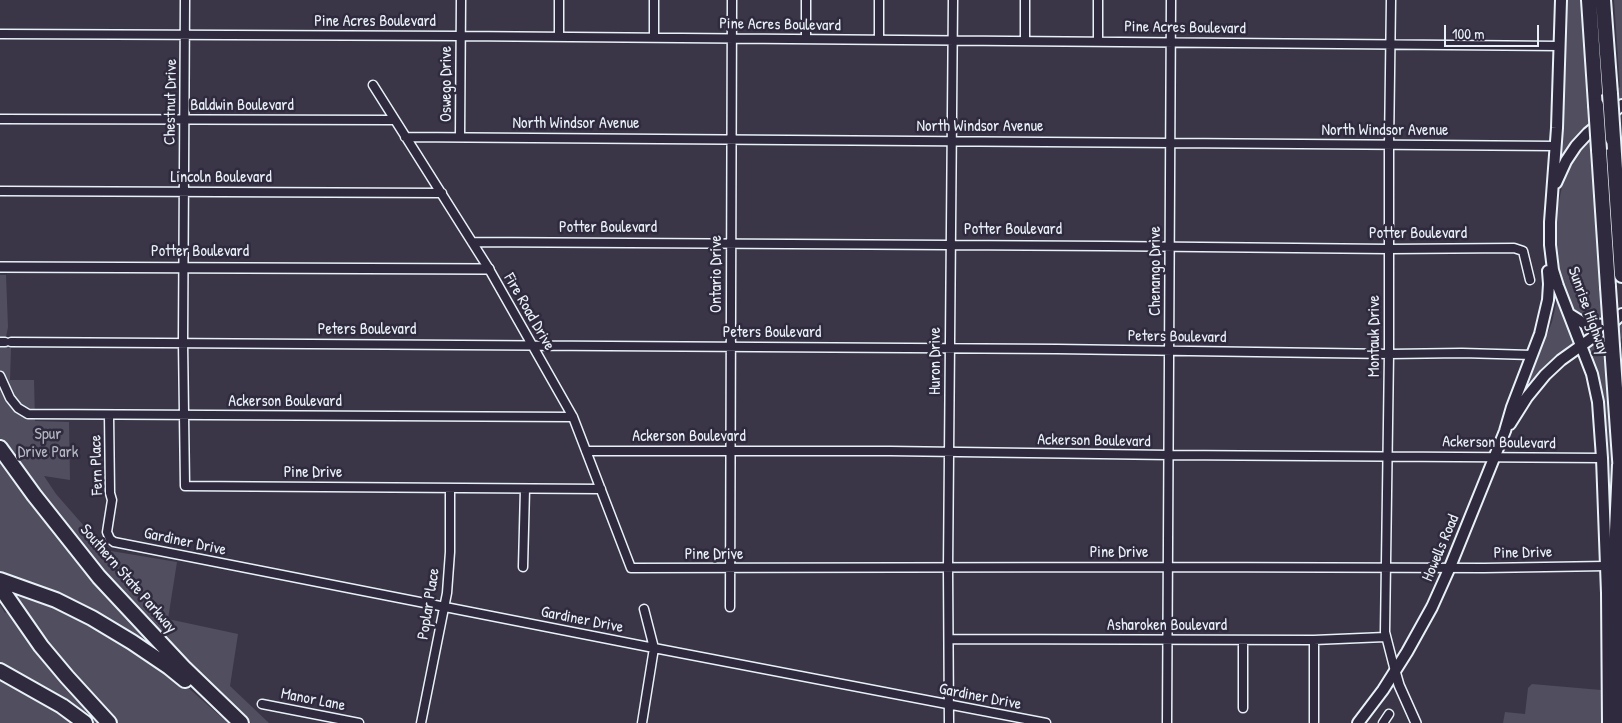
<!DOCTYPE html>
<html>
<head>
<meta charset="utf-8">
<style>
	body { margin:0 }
	#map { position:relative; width:1622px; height:723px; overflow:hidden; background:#3a3648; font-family:"Patrick Hand",sans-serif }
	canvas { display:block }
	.scale { position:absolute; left:1444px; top:25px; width:95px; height:22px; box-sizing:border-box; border:2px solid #e8f1f8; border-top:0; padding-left:6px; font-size:15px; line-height:18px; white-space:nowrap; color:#e8f1f8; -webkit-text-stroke:4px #2f2a3d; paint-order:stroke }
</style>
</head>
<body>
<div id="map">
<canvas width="1622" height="723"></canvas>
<div class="scale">100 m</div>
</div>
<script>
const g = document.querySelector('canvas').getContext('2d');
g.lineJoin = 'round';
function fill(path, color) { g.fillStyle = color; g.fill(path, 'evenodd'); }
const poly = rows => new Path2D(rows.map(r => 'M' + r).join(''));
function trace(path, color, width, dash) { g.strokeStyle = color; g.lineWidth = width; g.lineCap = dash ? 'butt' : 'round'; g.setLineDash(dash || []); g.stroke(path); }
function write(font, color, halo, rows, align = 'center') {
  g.font = font + ' "Patrick Hand",sans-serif'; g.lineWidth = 5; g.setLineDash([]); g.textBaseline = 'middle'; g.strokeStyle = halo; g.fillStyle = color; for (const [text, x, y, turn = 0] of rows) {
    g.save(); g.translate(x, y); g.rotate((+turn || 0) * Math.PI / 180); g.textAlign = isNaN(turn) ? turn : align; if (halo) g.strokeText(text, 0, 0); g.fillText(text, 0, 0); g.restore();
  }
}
fill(poly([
	[1566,0,1581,0,1590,111,1620,87,1614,0,1622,0,1622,101,1572,144,1564,155,1560,152],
	[1591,139,1604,321,1582,319,1572,311,1563,291,1556,256,1555,220,1563,182,1576,154],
	[0,275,6,275,8,327,6,337,11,348,10,380,34,380,35,421,69,422,70,480,44,476,56,494,105,550,177,562,168,619,238,634,230,686,269,723,251,723,215,691,90,558,39,494,0,439],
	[1557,300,1561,305,1577,343,1555,359,1535,378,1523,396,1552,322],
	[1622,319,1622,338,1606,354,1615,512,1612,529,1604,396,1589,353,1591,352,1589,346],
	[0,460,49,527,98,585,160,653,38,588,0,572],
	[8,586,27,593,115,635,176,677,228,723,117,723,57,659],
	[0,605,5,613,8,611,59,676,101,723,89,723,0,668],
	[0,677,75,723,0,723],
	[1532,684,1601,690,1601,723,1503,723,1505,712,1525,714,1528,688]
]), '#504e5f');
const minor = poly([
	[185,0,183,342,185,486,601,489],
	[806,0,806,39],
	[1391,0,1389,146,1389,354,1385,632,1395,671],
	[0,34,461,36,1560,46],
	[559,37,559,0],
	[654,37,654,0],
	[879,39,879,0],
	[1025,40,1025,0],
	[1098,41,1098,0],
	[373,85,489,269,573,417,631,568,1168,567,1484,568,1606,566],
	[0,119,394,120],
	[405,137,1556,146],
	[460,137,461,0],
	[0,191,442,193],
	[472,242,1107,246,1389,249,1514,248,1523,251,1530,280],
	[0,342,5,342],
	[11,342,1057,349,1389,354,1462,353,1532,355],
	[0,376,10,398,18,408,28,414,573,417],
	[109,415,110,493,112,500,107,532,110,539,114,542,654,648,1046,723],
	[586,451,890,451,1169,455,1602,458],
	[523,567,525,489],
	[730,607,732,0],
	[949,639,1314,640,1385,637],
	[262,704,359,723],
	[1243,708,1243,640],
	[1314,722,1314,640],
	[421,723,447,593,450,552,450,488],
	[642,723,654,648,644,609],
	[949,723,948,568,953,0],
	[1167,723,1171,0],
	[1383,723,1389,714]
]);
const tertiary = poly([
	[0,267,489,269],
	[1395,671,1399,685,1416,723]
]);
const secondary = poly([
	[1561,0,1557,128,1550,222,1550,245,1553,270,1558,286,1592,374,1598,402,1602,458,1607,593,1608,723],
	[1556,183,1566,161,1576,146,1588,133,1622,105],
	[1569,314,1585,324,1609,325],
	[1510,424,1527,397,1545,375,1561,360,1610,325,1622,314],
	[1358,723,1383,690,1407,652,1432,607,1450,567,1505,431,1512,407,1540,334,1548,300,1549,284,1548,271]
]);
const motorway = poly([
	[1589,0,1596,105],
	[1603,0,1610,94],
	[1613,139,1622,275],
	[1599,150,1608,287],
	[1612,346,1621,473],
	[0,448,34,495,99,577,183,667,241,723],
	[0,580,56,600,92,618,132,642,169,667,185,680],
	[0,587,41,646,67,677,109,723],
	[0,671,62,706,85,723],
	[1615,723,1617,531,1620,465]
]);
trace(minor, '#e8f1f8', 11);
trace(tertiary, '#e8f1f8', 12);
trace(secondary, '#e8f1f8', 14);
trace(motorway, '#e8f1f8', 18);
trace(minor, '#2f2a3d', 8);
trace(tertiary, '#2f2a3d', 9);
trace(secondary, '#2f2a3d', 10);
trace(motorway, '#2f2a3d', 14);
const motorwayBridge = poly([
	[1610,94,1613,139],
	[1596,105,1599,150],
	[1608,287,1612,346]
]);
trace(motorwayBridge, '#e8f1f8', 18, []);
trace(motorwayBridge, '#2f2a3d', 14);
write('16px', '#e8f1f8', '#2f2a3d', [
	["Pine Acres Boulevard",375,22],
	["Pine Acres Boulevard",780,25,1],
	["Pine Acres Boulevard",1185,28,1],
	["Oswego Drive",447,84,-90],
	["Chestnut Drive",171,102,-89],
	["Baldwin Boulevard",242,106],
	["North Windsor Avenue",576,124],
	["North Windsor Avenue",980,127],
	["North Windsor Avenue",1385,131],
	["Lincoln Boulevard",221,178],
	["Potter Boulevard",608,228],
	["Potter Boulevard",1013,230],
	["Potter Boulevard",1418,234],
	["Potter Boulevard",200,252],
	["Chenango Drive",1156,271,-90],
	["Ontario Drive",717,274,-90],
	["Sunrise Highway",1588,311,70],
	["Fire Road Drive",529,312,60],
	["Peters Boulevard",367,330],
	["Peters Boulevard",772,333],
	["Montauk Drive",1375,336,-90],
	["Peters Boulevard",1177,337,1],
	["Huron Drive",936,361,-90],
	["Ackerson Boulevard",285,402],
	["Ackerson Boulevard",689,437],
	["Ackerson Boulevard",1094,441,1],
	["Ackerson Boulevard",1499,443,1],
	["Fern Place",97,465,-92],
	["Pine Drive",313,473],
	["Gardiner Drive",185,542,12],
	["Howells Road",1441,548,-67],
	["Pine Drive",1119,553],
	["Pine Drive",1523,553,-1],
	["Pine Drive",714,555],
	["Southern State Parkway",128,579,49],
	["Poplar Place",429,604,-81],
	["Gardiner Drive",582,620,11],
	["Asharoken Boulevard",1167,626],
	["Gardiner Drive",980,697,11],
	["Manor Lane",313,700,11]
]);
write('16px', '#b3b8c2', '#2f2a3d', [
	["Spur",48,435],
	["Drive Park",48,453]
]);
</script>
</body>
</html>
